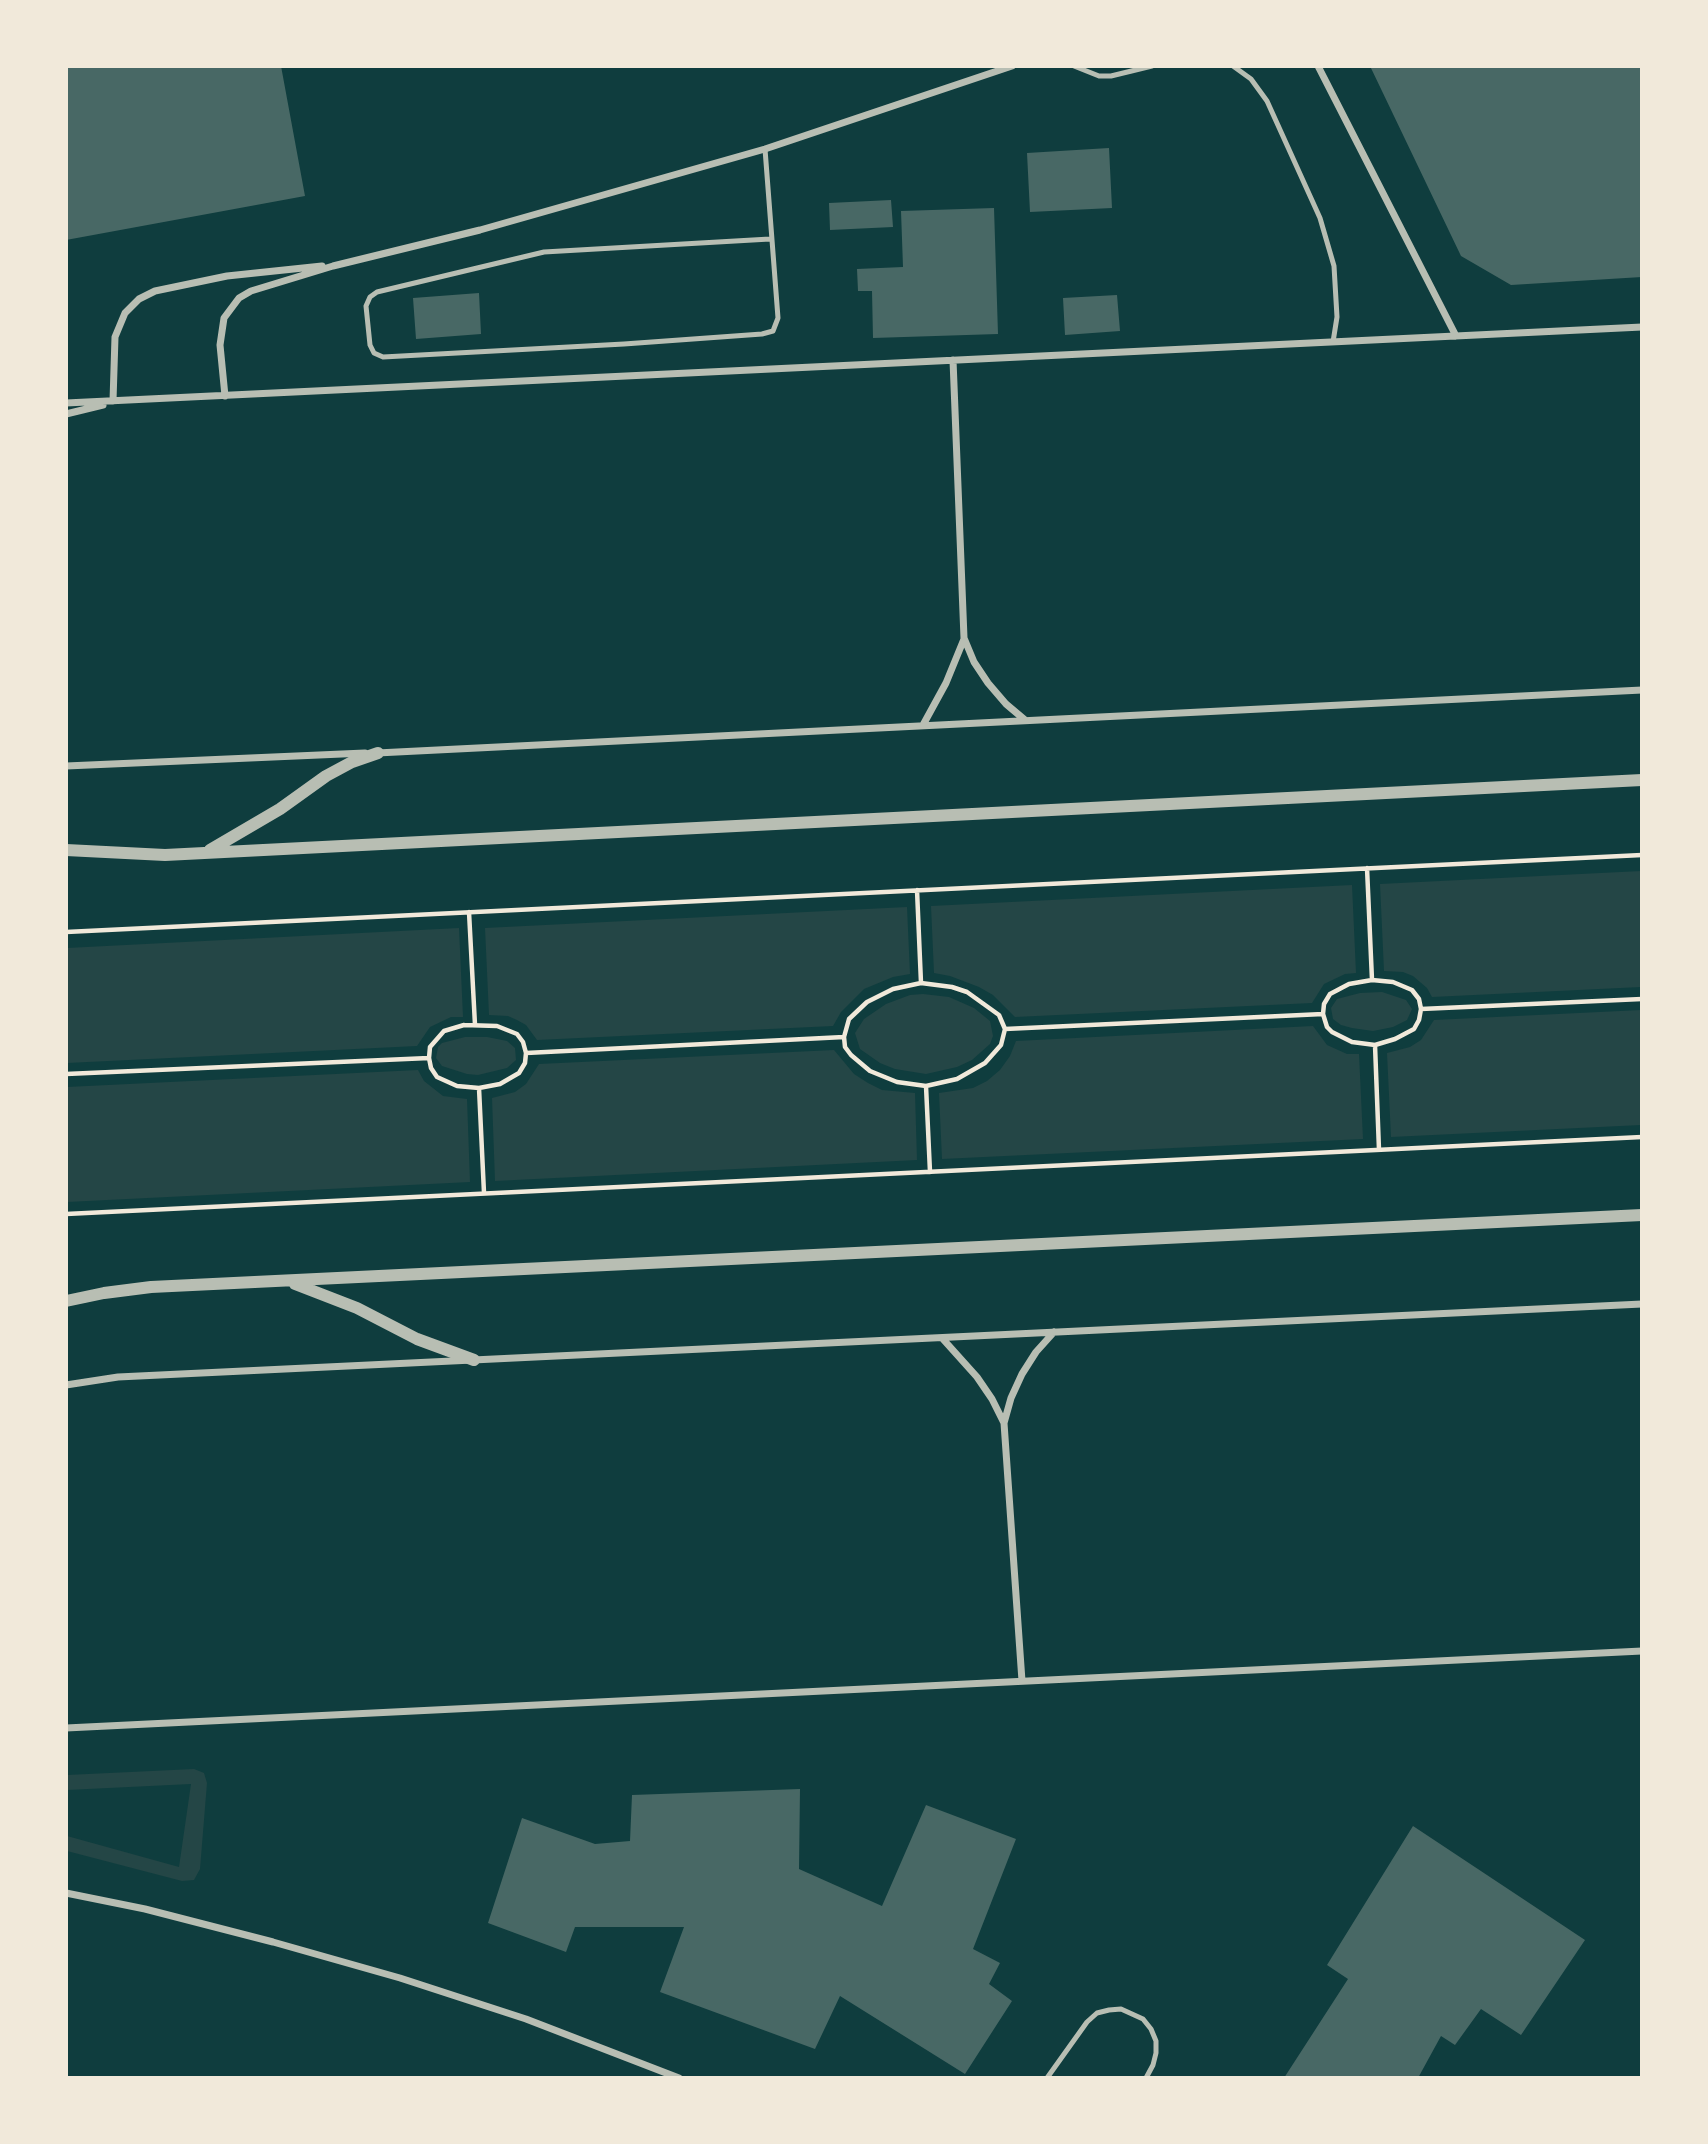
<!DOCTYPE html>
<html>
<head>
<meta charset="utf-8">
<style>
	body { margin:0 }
	#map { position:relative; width:1708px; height:2144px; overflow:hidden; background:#0f3d3e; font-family:"DejaVu Sans",sans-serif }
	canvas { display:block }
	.frame { position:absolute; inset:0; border:68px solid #f1e9da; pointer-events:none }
</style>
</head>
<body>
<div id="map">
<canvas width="1708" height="2144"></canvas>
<div class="frame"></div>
</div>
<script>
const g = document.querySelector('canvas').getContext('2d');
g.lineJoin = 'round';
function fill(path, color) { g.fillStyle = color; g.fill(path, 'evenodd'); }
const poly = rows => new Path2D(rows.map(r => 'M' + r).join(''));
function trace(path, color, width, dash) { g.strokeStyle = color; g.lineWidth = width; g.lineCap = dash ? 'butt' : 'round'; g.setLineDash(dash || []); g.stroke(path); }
fill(poly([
	[1641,871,1641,987,1432,997,1427,988,1413,976,1403,972,1384,971,1380,884],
	[1352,885,1356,973,1345,974,1324,984,1312,1003,1015,1017,993,995,979,987,950,976,934,973,931,906],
	[907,907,910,974,893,977,864,989,841,1012,833,1026,537,1040,526,1025,517,1020,508,1016,489,1015,485,928],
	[459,928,463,1017,451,1017,430,1027,417,1046,67,1063,67,948],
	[1382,992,1406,1000,1412,1009,1407,1020,1393,1027,1373,1031,1352,1028,1341,1025,1333,1019,1331,1008,1337,999,1360,993],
	[923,994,949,997,974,1008,990,1021,993,1036,990,1044,972,1060,957,1067,926,1074,895,1069,880,1063,860,1049,855,1033,864,1019,886,1004,910,995],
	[1641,1010,1641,1125,1391,1137,1387,1053,1410,1047,1421,1040,1434,1020],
	[1313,1026,1327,1045,1347,1054,1359,1054,1363,1139,942,1159,939,1093,973,1088,987,1081,1000,1070,1010,1056,1016,1041],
	[465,1037,487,1037,507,1041,515,1048,516,1060,507,1068,478,1075,467,1074,442,1066,436,1058,438,1047,442,1043],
	[834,1050,854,1074,868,1083,882,1090,915,1093,917,1160,495,1181,492,1098,515,1092,526,1084,539,1064],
	[418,1070,424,1081,443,1096,467,1099,470,1182,67,1202,67,1087],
	[194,1769,204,1773,207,1783,200,1869,194,1880,182,1881,67,1851,67,1836,179,1867,191,1784,67,1790,67,1775]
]), '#244646');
fill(poly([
	[66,66,281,66,305,196,66,240],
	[1370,66,1642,66,1642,277,1511,285,1461,256],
	[1109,148,1112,208,1030,212,1027,153],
	[891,200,893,227,830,230,829,203],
	[994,208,998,334,873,338,872,291,858,291,857,269,903,267,901,211],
	[479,293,481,334,416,339,413,298],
	[1117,295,1120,331,1065,335,1063,298],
	[800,1789,799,1869,882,1906,926,1805,1016,1839,973,1949,1000,1963,989,1984,1012,2001,965,2074,840,1996,815,2049,660,1992,684,1927,575,1927,566,1952,488,1923,522,1818,595,1844,630,1841,632,1795],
	[1413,1826,1585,1940,1521,2035,1481,2009,1455,2045,1441,2036,1418,2078,1284,2078,1348,1979,1327,1965]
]), '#486865');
trace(poly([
	[1367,868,1372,980],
	[917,890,921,983],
	[469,912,475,1025],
	[66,932,1642,855],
	[1372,980,1393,982,1412,990,1419,999,1421,1009,1419,1020,1414,1029,1395,1039,1375,1045,1352,1042,1332,1032,1327,1027,1323,1014,1324,1004,1330,994,1349,984,1372,980],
	[921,983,952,987,967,992,999,1015,1005,1029,1001,1045,985,1063,957,1079,926,1086,897,1082,870,1071,851,1055,845,1047,844,1037,849,1019,867,1002,893,989,921,983],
	[1421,1009,1642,999],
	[464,1025,497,1026,517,1034,523,1042,526,1053,525,1063,519,1073,500,1084,479,1088,457,1086,437,1077,431,1068,429,1058,430,1047,444,1031,464,1025],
	[1005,1029,1323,1014],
	[1375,1045,1379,1150],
	[526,1053,844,1037],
	[66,1074,429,1058],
	[926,1086,930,1172],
	[479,1088,484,1193],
	[66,1214,1642,1137]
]), '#f1e9da', 4.5);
trace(poly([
	[1074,66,1099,76,1111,76,1152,66],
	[1233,66,1251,79,1267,101,1320,218,1334,266,1337,317,1333,342],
	[765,149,778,318,773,331,762,334,624,344,383,357,374,353,370,345,366,306,370,297,377,292,544,252,770,239],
	[1047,2078,1087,2022,1097,2013,1109,2010,1121,2009,1143,2019,1151,2029,1156,2041,1156,2053,1153,2065,1146,2078]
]), '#b8beb3', 5);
trace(poly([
	[1318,66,1456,336],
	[953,360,964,638,974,662,988,683,1006,704,1025,720],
	[225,396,220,345,224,318,239,298,251,291,333,266,480,230,765,149,1012,66],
	[113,401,115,337,125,313,139,299,155,291,227,276,322,266],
	[66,403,1642,327],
	[66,414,103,405],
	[923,725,946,683,964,639],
	[377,753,1642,690],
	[66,766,365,753],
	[942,1338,977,1377,992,1399,1004,1423],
	[66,1385,118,1377,1642,1304],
	[1022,1681,1004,1423,1011,1398,1022,1374,1036,1352,1054,1332],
	[66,1728,1642,1651],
	[66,1893,145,1909,273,1942,400,1978,526,2019,679,2078]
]), '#b8beb3', 7);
trace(poly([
	[66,850,165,855,1642,780],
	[210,850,280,809,326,776,352,762,378,753],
	[295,1284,357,1308,417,1339,474,1360],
	[66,1301,104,1293,151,1287,1642,1215]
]), '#b8beb3', 12);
</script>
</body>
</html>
